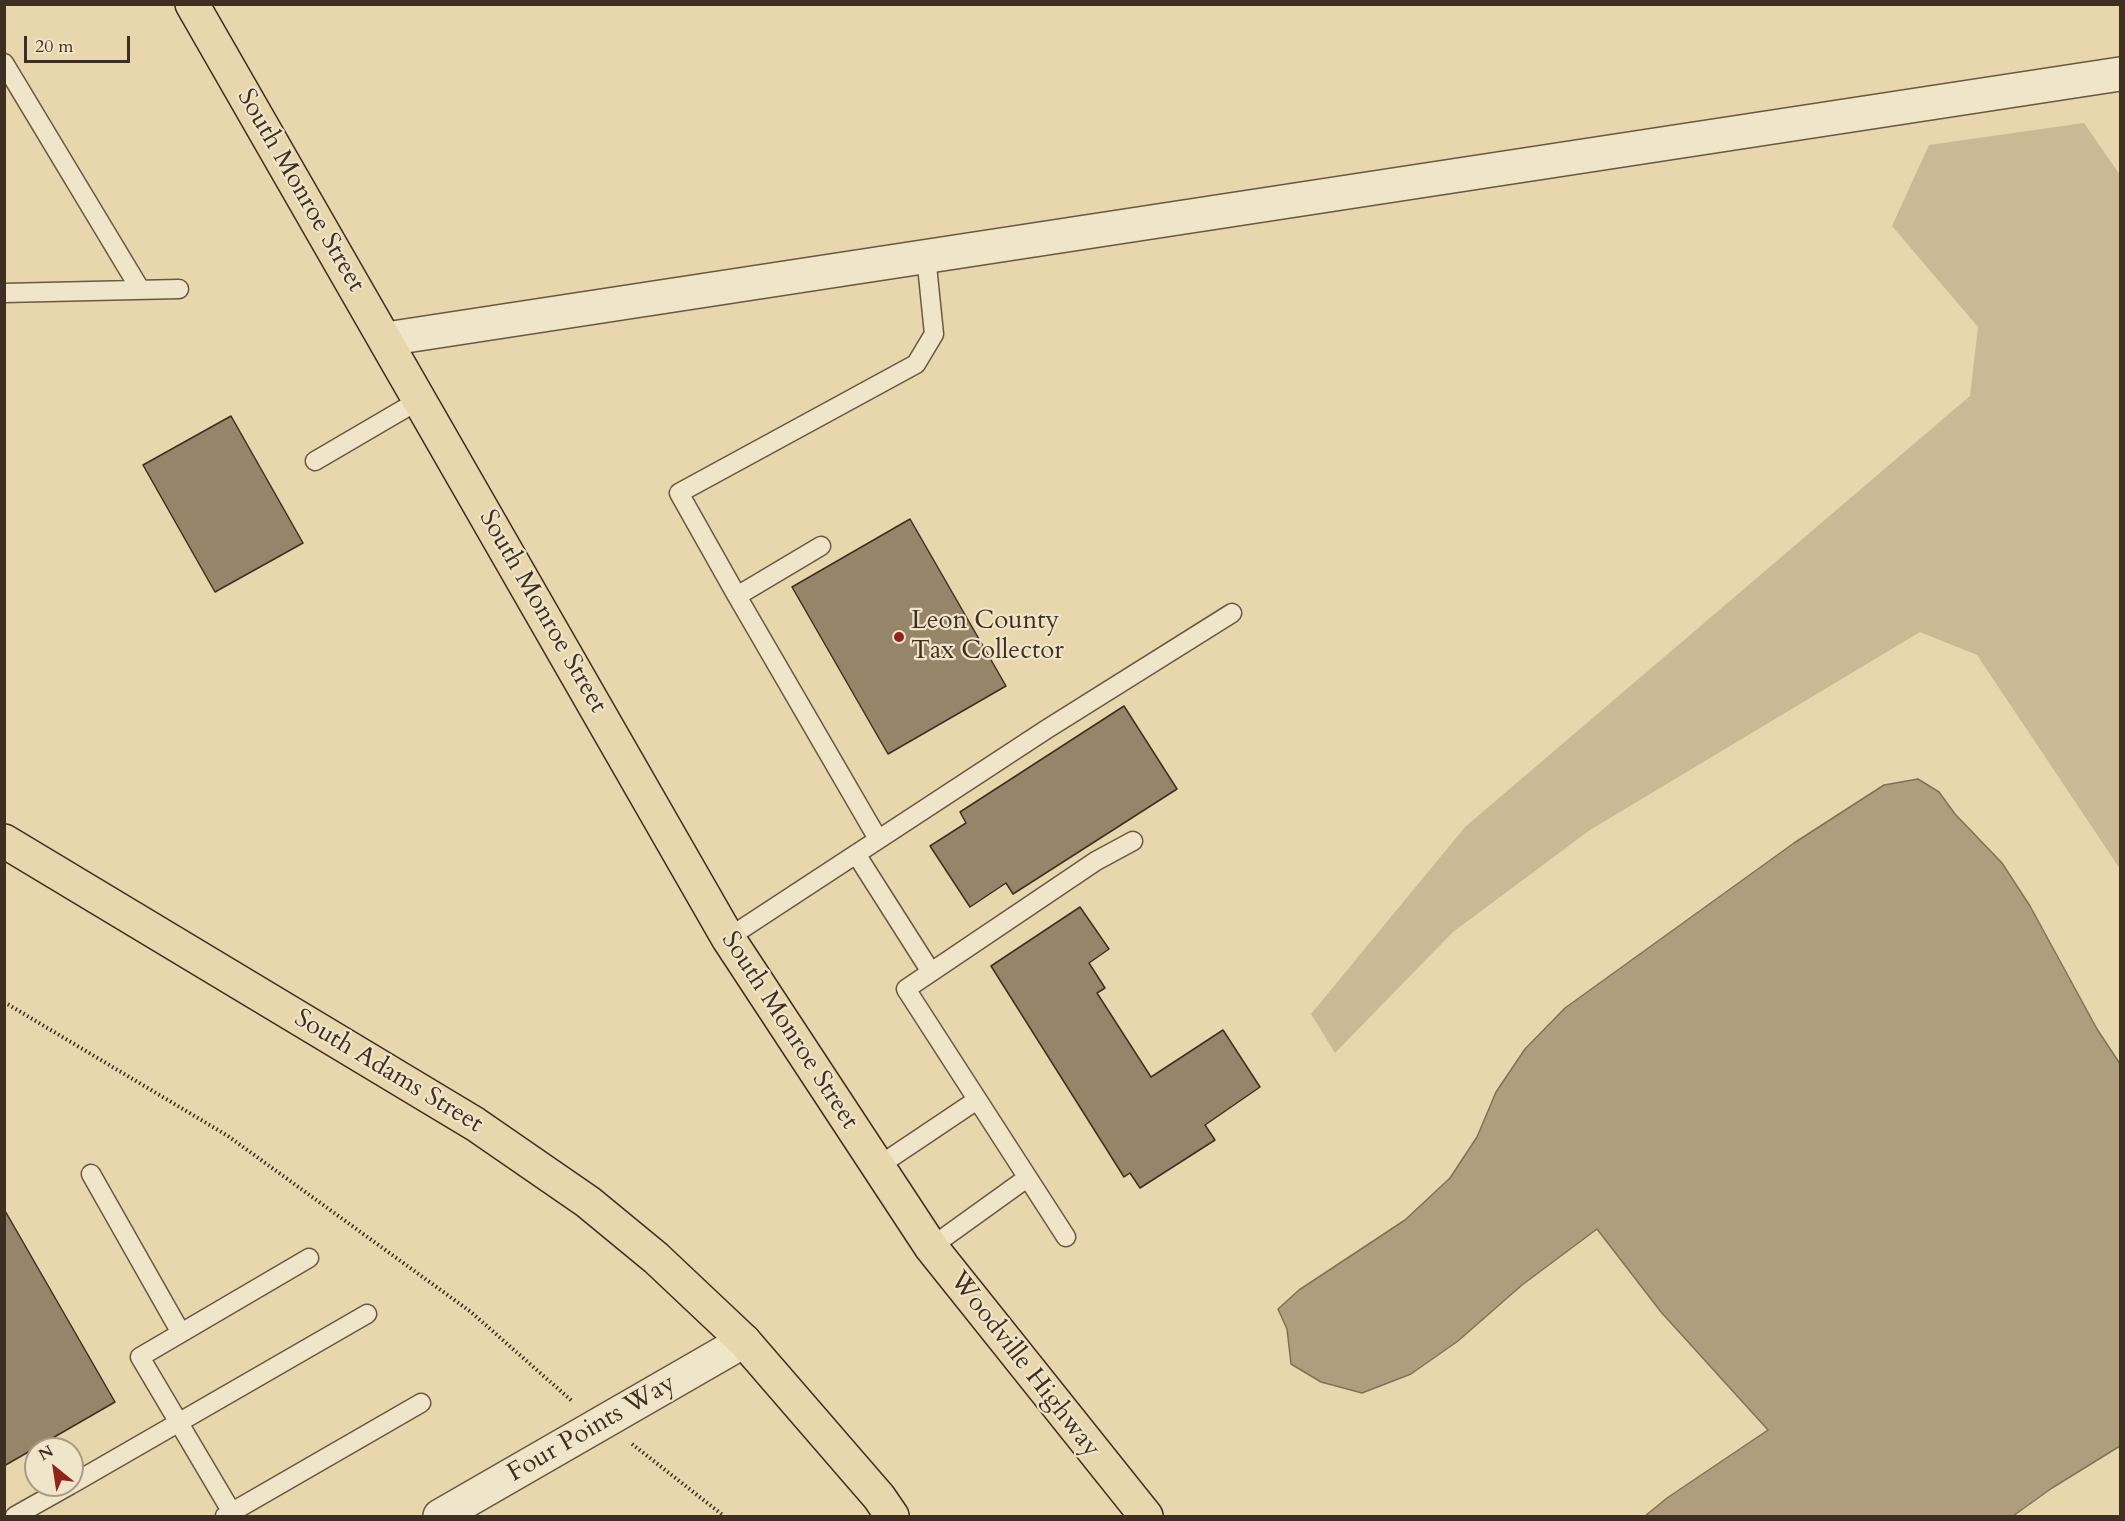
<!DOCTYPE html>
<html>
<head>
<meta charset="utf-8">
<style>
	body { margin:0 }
	#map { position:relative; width:2125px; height:1521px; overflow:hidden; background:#e8d6ac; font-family:Cardo,serif }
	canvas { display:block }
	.frame { position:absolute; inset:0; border:6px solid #3f2e22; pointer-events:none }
	.north { position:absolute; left:24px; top:1437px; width:60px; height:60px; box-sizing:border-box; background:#f0e4c9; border:2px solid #a99b86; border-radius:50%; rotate:330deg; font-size:16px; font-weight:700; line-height:24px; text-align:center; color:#3f2e22 }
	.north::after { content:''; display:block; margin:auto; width:21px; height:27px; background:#8f2418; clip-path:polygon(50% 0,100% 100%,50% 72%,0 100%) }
	.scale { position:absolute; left:24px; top:36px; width:106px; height:27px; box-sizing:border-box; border:3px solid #3f2e22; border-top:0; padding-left:8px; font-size:18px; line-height:21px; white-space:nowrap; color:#3f2e22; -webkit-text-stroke:4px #f0e4c9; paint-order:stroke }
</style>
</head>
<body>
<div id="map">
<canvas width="2125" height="1521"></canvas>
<div class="frame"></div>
<div class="north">N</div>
<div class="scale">20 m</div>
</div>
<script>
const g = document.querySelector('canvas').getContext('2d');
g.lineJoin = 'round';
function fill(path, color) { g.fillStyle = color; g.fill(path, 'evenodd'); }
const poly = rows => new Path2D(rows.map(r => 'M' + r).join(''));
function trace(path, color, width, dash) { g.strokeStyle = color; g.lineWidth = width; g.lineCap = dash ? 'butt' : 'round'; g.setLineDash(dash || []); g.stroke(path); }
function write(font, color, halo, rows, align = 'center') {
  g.font = font + ' Cardo,serif'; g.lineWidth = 4.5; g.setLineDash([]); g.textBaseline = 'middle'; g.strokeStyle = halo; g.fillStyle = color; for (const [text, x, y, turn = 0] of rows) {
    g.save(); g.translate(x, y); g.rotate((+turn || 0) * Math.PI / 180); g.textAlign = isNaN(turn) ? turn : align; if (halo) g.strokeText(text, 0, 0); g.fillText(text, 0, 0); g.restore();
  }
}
fill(poly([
	[2084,123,2120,175,2120,869,1977,655,1920,632,1590,830,1453,932,1335,1053,1311,1014,1465,827,1970,396,1978,327,1892,226,1929,145]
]), '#cbb995');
const water = poly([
	[1918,779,1939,792,1955,814,2002,863,2030,906,2097,1029,2120,1064,2120,1446,2052,1488,2013,1516,1645,1516,1667,1498,1768,1430,1661,1312,1597,1229,1522,1285,1458,1341,1411,1374,1362,1393,1321,1382,1291,1364,1287,1329,1278,1309,1299,1290,1405,1220,1450,1178,1477,1137,1496,1092,1525,1049,1565,1008,1794,843,1884,785,1918,779]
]);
fill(water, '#af9d7d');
trace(water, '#827159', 1.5);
const building = poly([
	[231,416,303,543,215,592,143,465,231,416],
	[910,519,1006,686,888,754,792,587,910,519],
	[1124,706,1177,789,1013,894,1006,883,970,907,930,846,966,823,960,812,1124,706],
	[1080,907,1109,949,1089,963,1105,988,1097,993,1151,1077,1223,1030,1260,1087,1205,1125,1215,1140,1140,1188,1130,1173,1124,1177,991,966,1080,907],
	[4,1209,115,1402,4,1466,4,1209]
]);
fill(building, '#97856a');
trace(building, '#3f2e22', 1.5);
const service = poly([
	[4,63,140,289],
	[4,293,179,289],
	[315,461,421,399],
	[821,546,737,596,878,839],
	[737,596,679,493,916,364,934,334,926,256],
	[856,854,931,972],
	[728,938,1047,729,1232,613],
	[877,1167,977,1100],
	[91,1174,181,1333],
	[1066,1237,906,989,1096,861,1133,841],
	[931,1247,1027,1178],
	[72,1484,367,1314],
	[15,1516,70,1485],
	[225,1516,421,1403],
	[234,1516,140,1357,309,1258]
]);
const minor = poly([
	[440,1516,744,1341]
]);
const tertiary = poly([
	[386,339,2120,74]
]);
const primary = poly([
	[192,4,728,938,931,1247,1146,1516],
	[4,841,475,1124,588,1202,656,1258,744,1341,879,1497,892,1516]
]);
trace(service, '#695844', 21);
trace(minor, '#695844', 36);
trace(tertiary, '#695844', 36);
trace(primary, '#3f2e22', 36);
trace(poly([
	[4,1002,228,1136,471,1312,572,1401],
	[632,1444,724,1516]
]), '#3f2e22', 4, [1.5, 3]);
trace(service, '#f0e4c9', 18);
trace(minor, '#f0e4c9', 33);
trace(tertiary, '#f0e4c9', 33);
trace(primary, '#e8d6ac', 33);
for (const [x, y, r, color] of [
	[899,637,6,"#8f2418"]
]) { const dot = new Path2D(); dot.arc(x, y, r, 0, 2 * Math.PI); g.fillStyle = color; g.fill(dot); trace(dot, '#f0e4c9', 2); }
write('26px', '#3f2e22', '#f0e4c9', [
	["South Monroe Street",300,191,60],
	["South Monroe Street",542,612,60],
	["South Monroe Street",789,1031,57],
	["South Adams Street",388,1072,31],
	["Woodville Highway",1024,1365,52],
	["Four Points Way",592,1429,-30]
]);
write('26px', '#3f2e22', '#f0e4c9', [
	["Leon County",911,622],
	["Tax Collector",911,652]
], 'left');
</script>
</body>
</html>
